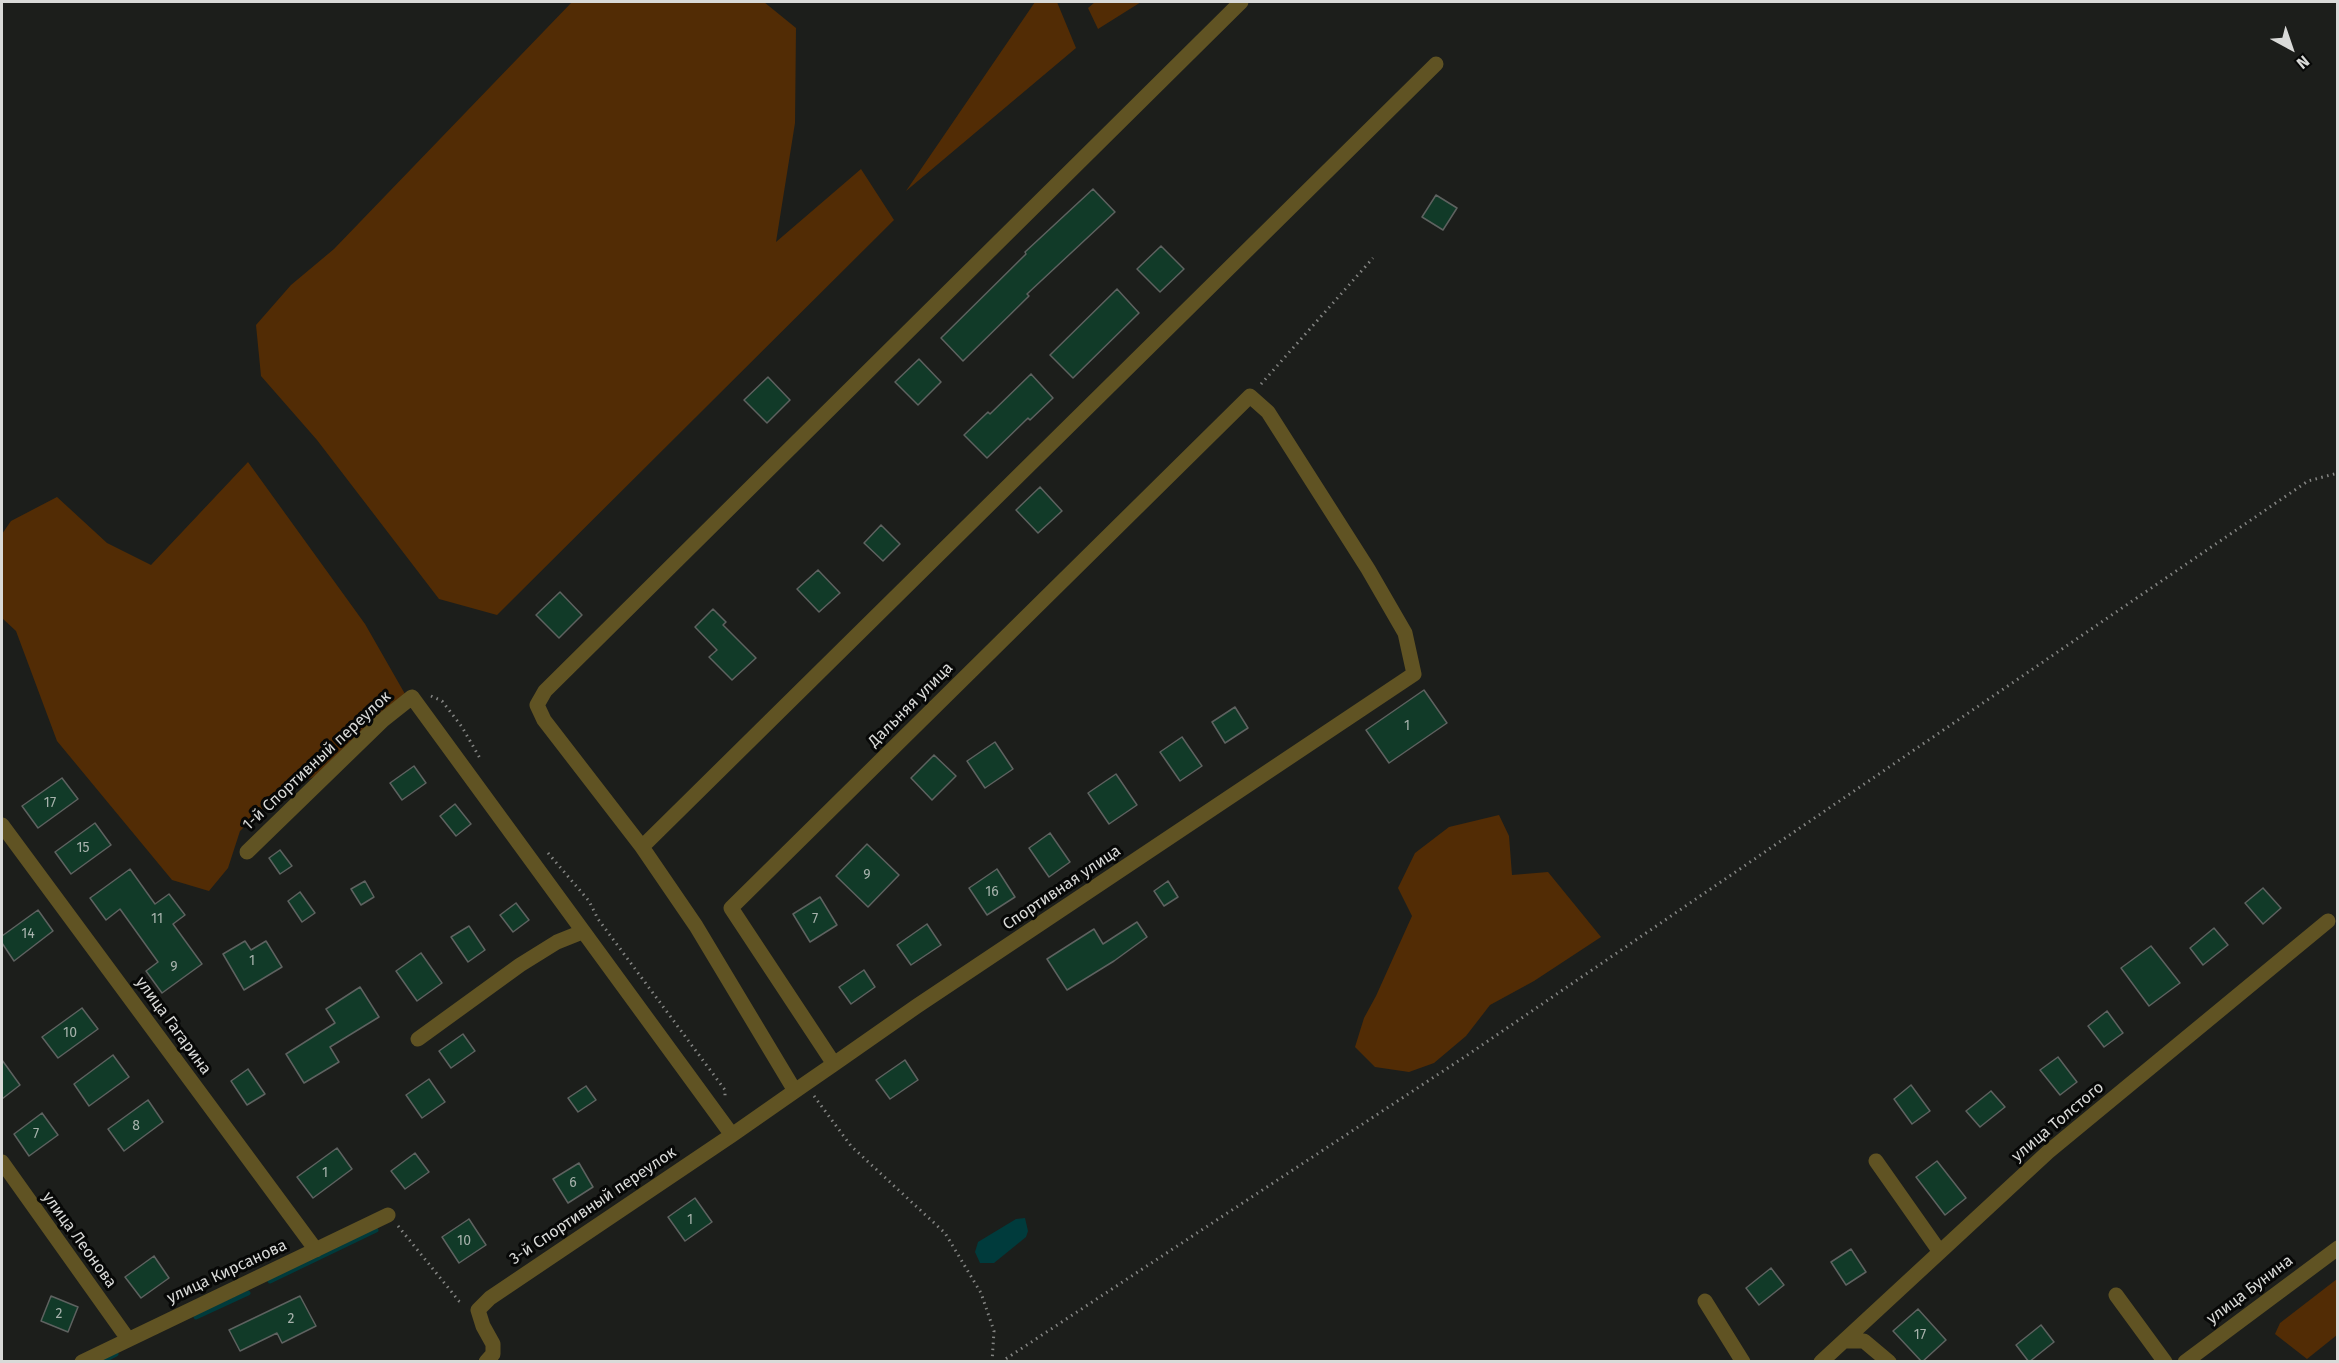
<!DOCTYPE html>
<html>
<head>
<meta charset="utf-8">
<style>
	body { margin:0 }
	#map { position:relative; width:2339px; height:1363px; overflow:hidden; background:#1c1e1b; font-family:"Fira Sans",sans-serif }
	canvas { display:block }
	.frame { position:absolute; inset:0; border:3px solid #d9dad8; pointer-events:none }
	.north { position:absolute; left:2261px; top:18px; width:60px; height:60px; -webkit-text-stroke:4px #070807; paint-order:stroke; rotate:140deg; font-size:16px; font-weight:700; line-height:24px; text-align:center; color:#d9dad8 }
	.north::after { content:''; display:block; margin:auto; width:21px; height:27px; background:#d9dad8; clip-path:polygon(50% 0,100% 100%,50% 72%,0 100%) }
</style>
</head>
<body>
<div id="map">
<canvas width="2339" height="1363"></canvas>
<div class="frame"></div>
<div class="north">N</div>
</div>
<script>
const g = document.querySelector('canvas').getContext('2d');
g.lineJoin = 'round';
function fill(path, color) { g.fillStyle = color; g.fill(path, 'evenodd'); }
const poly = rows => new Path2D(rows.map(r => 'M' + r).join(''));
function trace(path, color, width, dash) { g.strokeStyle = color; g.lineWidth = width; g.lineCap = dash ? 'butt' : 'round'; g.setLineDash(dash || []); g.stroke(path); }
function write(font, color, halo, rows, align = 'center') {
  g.font = font + ' "Fira Sans",sans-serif'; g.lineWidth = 6; g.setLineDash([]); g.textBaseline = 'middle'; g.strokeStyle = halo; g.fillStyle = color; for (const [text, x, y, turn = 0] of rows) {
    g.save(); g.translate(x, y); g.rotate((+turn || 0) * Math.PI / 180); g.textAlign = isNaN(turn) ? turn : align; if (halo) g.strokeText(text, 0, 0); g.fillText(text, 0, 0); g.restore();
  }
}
fill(poly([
	[572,2,764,2,796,28,795,123,776,242,861,169,894,220,497,615,439,599,317,440,261,376,256,325,291,285,334,249],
	[1035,2,1057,2,1076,48,906,191],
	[1095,2,1141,2,1098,29,1088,8],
	[248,462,365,624,405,694,316,776,280,792,240,831,228,868,209,891,172,880,57,741,16,631,2,618,2,534,11,521,57,497,107,543,151,565],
	[1499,815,1509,836,1512,875,1548,872,1601,937,1534,981,1490,1005,1466,1036,1434,1063,1409,1072,1375,1067,1355,1047,1364,1018,1376,996,1412,916,1398,888,1415,853,1449,827],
	[2337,1279,2337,1335,2307,1359,2275,1334,2280,1323]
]), '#522c05');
fill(poly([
	[1025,1218,1028,1231,1026,1237,994,1263,980,1263,975,1252,978,1242,1016,1219]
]), '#003b3c');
trace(poly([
	[270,1281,376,1230],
	[196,1317,248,1293],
	[101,1362,116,1354]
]), '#003b3c', 5);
const building = poly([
	[1093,189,1115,212,1027,294,1029,296,963,361,941,338,1026,254,1025,252,1093,189],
	[1436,195,1457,208,1443,230,1422,217,1436,195],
	[1161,246,1184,269,1160,292,1137,269,1161,246],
	[1117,289,1139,313,1073,378,1050,355,1117,289],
	[919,359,941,382,918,405,895,382,919,359],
	[1031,374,1053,398,1030,420,1028,418,987,458,964,435,988,412,990,414,1031,374],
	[768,377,790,400,767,423,744,400,768,377],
	[1040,487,1062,511,1038,533,1016,510,1040,487],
	[881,525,900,544,883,561,864,543,881,525],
	[818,570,840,593,819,612,797,589,818,570],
	[560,592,582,615,559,638,536,615,560,592],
	[713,609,726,622,723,625,756,658,732,680,709,657,717,650,695,627,713,609],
	[1424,690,1447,723,1389,763,1366,730,1424,690],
	[1235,707,1248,728,1225,743,1212,722,1235,707],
	[1182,737,1202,766,1180,781,1160,752,1182,737],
	[995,742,1013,769,985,788,967,761,995,742],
	[934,755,956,776,932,800,911,778,934,755],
	[414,766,426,783,402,800,390,783,414,766],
	[1116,774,1137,805,1109,824,1088,793,1116,774],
	[62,778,78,799,38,828,22,806,62,778],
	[455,804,471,824,456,836,440,816,455,804],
	[95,823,111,845,71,874,55,852,95,823],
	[1050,833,1070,862,1049,877,1029,848,1050,833],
	[867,844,899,875,868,907,836,876,867,844],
	[280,850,292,866,280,874,269,858,280,850],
	[130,869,155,904,169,894,185,915,173,924,202,964,162,993,146,971,158,962,120,909,106,920,90,898,130,869],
	[997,869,1015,897,987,915,969,888,997,869],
	[365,881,374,897,361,905,351,889,365,881],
	[1168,881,1178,897,1164,906,1154,891,1168,881],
	[2263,888,2281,908,2263,924,2245,903,2263,888],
	[300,892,315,913,302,922,288,901,300,892],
	[820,897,837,925,810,942,793,914,820,897],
	[516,903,529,920,513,932,500,915,516,903],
	[38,910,53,931,14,961,2,943,2,936,38,910],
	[1137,922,1147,937,1114,961,1067,990,1047,959,1094,929,1103,944,1137,922],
	[927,924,941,945,911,965,897,945,927,924],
	[469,926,485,950,468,962,451,937,469,926],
	[2214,928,2228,945,2203,965,2190,948,2214,928],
	[245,941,251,950,266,941,282,967,244,990,223,954,245,941],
	[2151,946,2180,983,2149,1006,2121,968,2151,946],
	[421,953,442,983,417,1001,396,971,421,953],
	[864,970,875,987,851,1004,839,987,864,970],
	[360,987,379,1017,330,1047,339,1062,304,1083,286,1054,335,1023,326,1009,360,987],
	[82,1008,98,1029,58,1058,42,1037,82,1008],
	[2107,1011,2123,1033,2104,1047,2088,1026,2107,1011],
	[463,1034,475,1051,451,1068,439,1051,463,1034],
	[113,1055,129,1077,89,1106,74,1084,113,1055],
	[2058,1057,2077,1082,2060,1095,2040,1070,2058,1057],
	[2,1060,20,1085,2,1099,2,1060],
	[905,1060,918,1080,890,1099,876,1080,905,1060],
	[248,1069,265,1094,247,1105,231,1081,248,1069],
	[429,1079,445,1102,422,1118,406,1095,429,1079],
	[1911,1085,1930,1111,1912,1124,1894,1099,1911,1085],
	[586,1086,596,1100,578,1112,568,1098,586,1086],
	[1991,1091,2005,1107,1980,1127,1966,1111,1991,1091],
	[148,1100,163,1122,124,1151,108,1129,148,1100],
	[42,1113,58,1135,29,1156,14,1134,42,1113],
	[337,1148,352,1169,313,1198,297,1177,337,1148],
	[415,1153,429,1172,405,1189,391,1171,415,1153],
	[1937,1161,1966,1198,1945,1215,1916,1177,1937,1161],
	[579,1163,593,1187,568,1203,553,1179,579,1163],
	[695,1198,712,1222,685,1241,668,1217,695,1198],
	[469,1219,486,1245,459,1263,442,1237,469,1219],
	[1851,1249,1866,1272,1846,1285,1831,1262,1851,1249],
	[154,1256,169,1278,141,1298,125,1277,154,1256],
	[1771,1268,1784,1285,1759,1305,1746,1288,1771,1268],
	[51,1296,78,1307,68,1332,41,1321,51,1296],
	[300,1296,316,1326,282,1343,277,1333,240,1351,229,1330,300,1296],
	[1918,1309,1946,1340,1922,1362,1893,1331,1918,1309],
	[2041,1325,2054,1342,2029,1362,2016,1345,2041,1325]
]);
fill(building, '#113a28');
trace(building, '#5e6260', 1.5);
trace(poly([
	[1261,384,1373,258],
	[431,696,442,701,462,727,481,760],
	[548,853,589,901,598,919,725,1090,725,1096],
	[814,1096,851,1146,945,1233,981,1293,994,1331,992,1362],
	[398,1226,459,1301,463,1303],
	[1001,1362,1466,1056,2308,481,2338,473]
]), '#848583', 3, [1.5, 4.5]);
trace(poly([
	[2,825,316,1250],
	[642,847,1436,64],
	[247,852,383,720,412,697,732,1135],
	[418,1039,520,965,557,942,582,932],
	[795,1091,696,926,642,847,544,720,537,705,545,691,1241,2],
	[1876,1161,1940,1252],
	[2,1162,128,1339],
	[2116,1295,2165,1362],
	[1705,1301,1743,1362],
	[1845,1341,1864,1341,1889,1362],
	[82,1362,388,1215],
	[486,1362,493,1354,493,1344,483,1326,478,1310,490,1298,732,1135,805,1084,834,1064,917,1006,1414,674,1405,633,1368,569,1268,412,1250,396,731,908,834,1064],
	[1821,1362,2048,1152,2328,921],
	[2185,1362,2338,1248]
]), '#605323', 15);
write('14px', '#a7b2ac', null, [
	["1",1407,726],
	["17",50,803],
	["15",83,848],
	["9",867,875],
	["16",992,892],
	["11",157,919],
	["7",815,919],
	["14",28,934],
	["1",252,961],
	["9",174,967],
	["10",70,1033],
	["8",136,1126],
	["7",36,1134],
	["1",325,1173],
	["6",573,1183],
	["1",690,1220],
	["10",464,1241],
	["2",59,1314],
	["2",291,1319],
	["17",1920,1335]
]);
write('16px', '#d9dad8', '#070807', [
	["Дальняя улица",911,705,-45],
	["1-й Спортивный переулок",317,761,-43],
	["Спортивная улица",1062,888,-34],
	["улица Гагарина",173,1026,54],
	["улица Толстого",2058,1122,-40],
	["3-й Спортивный переулок",593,1206,-34],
	["улица Леонова",79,1240,54],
	["улица Кирсанова",227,1272,-25],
	["улица Бунина",2250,1290,-37]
]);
</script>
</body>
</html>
